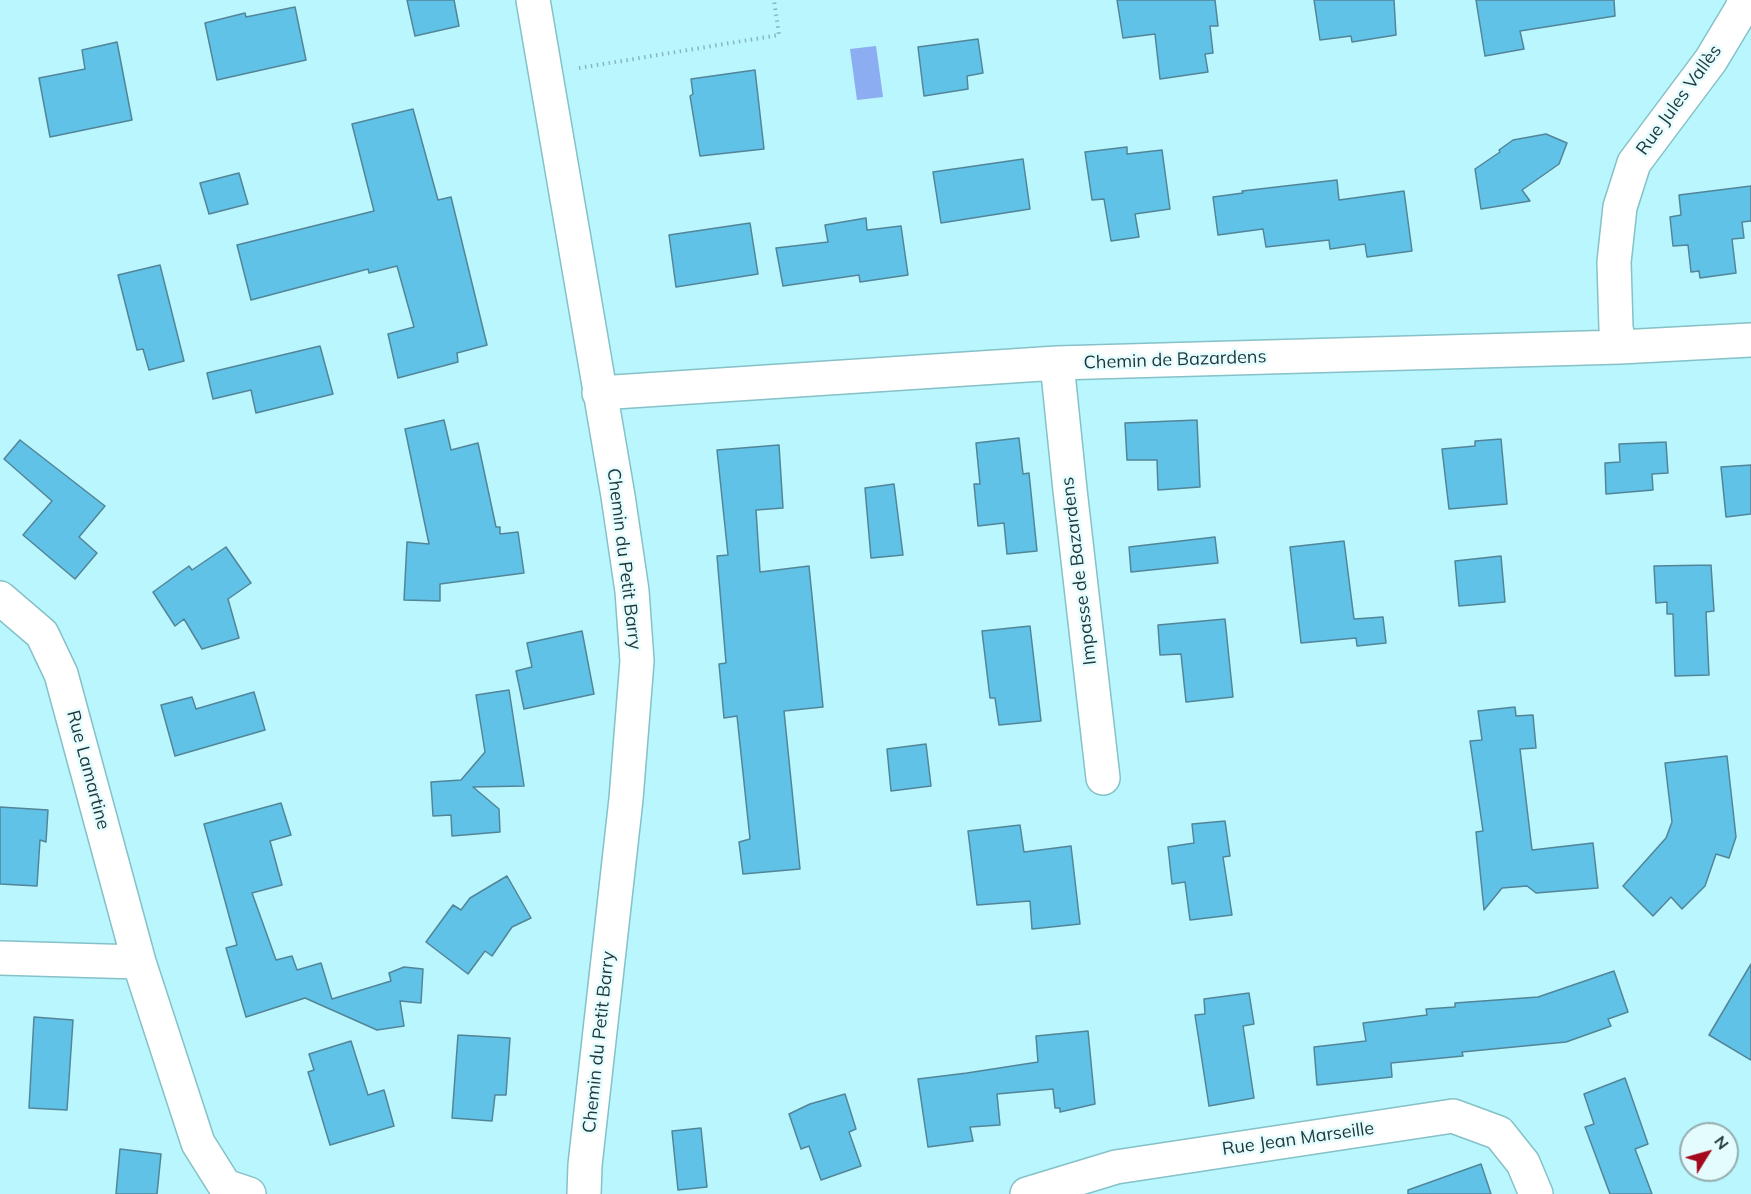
<!DOCTYPE html>
<html>
<head>
<meta charset="utf-8">
<style>
	body { margin:0 }
	#map { position:relative; width:1751px; height:1194px; overflow:hidden; background:#b9f6fd; font-family:Mulish,sans-serif }
	canvas { display:block }
	.north { position:absolute; left:1679px; top:1122px; width:60px; height:60px; box-sizing:border-box; background:#e4fcfe; border:2px solid #94adaf; border-radius:50%; rotate:53deg; font-size:16px; font-weight:700; line-height:24px; text-align:center; color:#1d3639 }
	.north::after { content:''; display:block; margin:auto; width:21px; height:27px; background:#a40a1d; clip-path:polygon(50% 0,100% 100%,50% 72%,0 100%) }
</style>
</head>
<body>
<div id="map">
<canvas width="1751" height="1194"></canvas>
<div class="north">N</div>
</div>
<script>
const g = document.querySelector('canvas').getContext('2d');
g.lineJoin = 'round';
function fill(path, color) { g.fillStyle = color; g.fill(path, 'evenodd'); }
const poly = rows => new Path2D(rows.map(r => 'M' + r).join(''));
function trace(path, color, width, dash) { g.strokeStyle = color; g.lineWidth = width; g.lineCap = dash ? 'butt' : 'round'; g.setLineDash(dash || []); g.stroke(path); }
function write(font, color, halo, rows, align = 'center') {
  g.font = font + ' Mulish,sans-serif'; g.lineWidth = 5; g.setLineDash([]); g.textBaseline = 'middle'; g.strokeStyle = halo; g.fillStyle = color; for (const [text, x, y, turn = 0] of rows) {
    g.save(); g.translate(x, y); g.rotate((+turn || 0) * Math.PI / 180); g.textAlign = isNaN(turn) ? turn : align; if (halo) g.strokeText(text, 0, 0); g.fillText(text, 0, 0); g.restore();
  }
}
fill(poly([
	[876,46,883,97,857,100,850,49]
]), '#8cadf1');
const building = poly([
	[407,0,454,0,459,26,415,36,407,0],
	[1117,0,1215,0,1218,26,1210,26,1213,53,1205,54,1208,72,1160,79,1155,34,1123,38,1117,0],
	[1314,0,1394,0,1396,35,1352,42,1351,36,1320,40,1314,0],
	[1476,0,1614,0,1615,16,1520,31,1524,49,1485,56,1476,0],
	[295,7,306,60,217,80,205,23,245,13,246,17,295,7],
	[978,39,983,73,967,76,968,89,924,96,918,47,978,39],
	[117,42,132,120,50,137,39,78,85,69,82,50,117,42],
	[755,70,764,149,700,156,690,96,693,94,691,79,755,70],
	[413,109,438,200,451,197,487,345,457,353,458,362,398,378,388,334,414,327,397,266,369,273,368,269,251,300,237,245,374,211,352,124,413,109],
	[1546,134,1567,143,1559,164,1522,190,1530,201,1481,209,1475,169,1500,152,1499,150,1513,140,1546,134],
	[1127,147,1127,154,1162,150,1170,209,1135,214,1139,237,1111,241,1104,199,1092,200,1085,152,1127,147],
	[1023,159,1030,209,941,223,933,172,1023,159],
	[239,173,248,204,209,214,200,183,239,173],
	[1337,180,1339,200,1404,191,1412,251,1367,257,1365,244,1330,249,1329,240,1266,247,1263,229,1218,235,1213,197,1243,193,1242,191,1337,180],
	[1751,186,1751,221,1742,222,1744,238,1732,239,1736,273,1700,278,1699,271,1691,272,1688,245,1673,246,1670,217,1681,215,1679,195,1751,186],
	[866,218,867,230,901,226,908,275,860,282,859,275,783,286,776,248,828,242,825,225,866,218],
	[750,223,758,274,676,287,669,235,750,223],
	[160,265,184,361,149,370,143,349,137,350,118,275,160,265],
	[320,346,333,394,256,413,251,390,213,399,207,373,320,346],
	[444,420,451,450,478,443,496,527,500,527,500,534,518,532,524,573,440,584,440,601,404,600,407,542,429,544,405,429,444,420],
	[1197,420,1200,487,1158,490,1157,460,1127,460,1125,423,1197,420],
	[1019,438,1023,474,1029,473,1037,551,1007,554,1004,523,978,526,974,484,980,484,976,443,1019,438],
	[1501,439,1507,504,1449,509,1442,449,1475,446,1475,441,1501,439],
	[20,440,105,506,79,537,97,553,75,579,23,535,52,501,4,459,20,440],
	[1666,442,1668,473,1652,474,1653,490,1606,494,1605,463,1620,462,1619,444,1666,442],
	[779,445,783,508,756,510,760,572,809,566,823,707,784,711,800,869,743,874,739,842,750,839,737,716,724,718,719,664,726,663,717,556,728,555,717,450,779,445],
	[1751,465,1751,514,1726,517,1721,467,1751,465],
	[894,484,903,555,871,558,865,488,894,484],
	[1215,537,1218,563,1131,572,1129,547,1215,537],
	[1344,541,1354,619,1383,617,1386,643,1357,646,1356,638,1301,643,1290,547,1344,541],
	[226,547,251,583,228,599,239,638,202,649,184,619,175,626,153,592,189,566,192,570,226,547],
	[1501,556,1505,602,1459,606,1455,561,1501,556],
	[1711,565,1714,611,1706,612,1709,675,1675,676,1673,614,1667,614,1667,602,1656,603,1654,566,1711,565],
	[1225,619,1233,697,1186,702,1181,654,1160,655,1158,625,1225,619],
	[1030,626,1041,721,999,725,995,698,990,698,982,631,1030,626],
	[582,631,594,694,524,709,516,671,532,667,527,643,582,631],
	[509,690,524,786,473,787,499,809,500,832,452,836,451,815,433,816,431,782,461,780,485,752,476,695,509,690],
	[254,692,265,730,175,756,161,705,192,697,196,709,254,692],
	[1515,707,1516,716,1533,715,1536,748,1520,749,1532,850,1593,843,1598,888,1536,893,1527,886,1502,888,1484,910,1476,832,1483,831,1470,741,1482,740,1478,711,1515,707],
	[926,744,931,786,891,791,887,749,926,744],
	[1727,756,1736,837,1729,858,1716,854,1705,886,1682,909,1671,897,1653,916,1623,886,1666,838,1672,822,1665,763,1727,756],
	[281,803,291,835,270,841,282,885,252,893,276,960,292,956,297,970,321,963,332,999,391,981,389,973,404,967,423,969,421,1003,400,1001,404,1026,377,1030,305,998,246,1017,226,948,237,945,204,824,281,803],
	[0,807,48,810,46,842,40,840,37,886,0,884,0,807],
	[1225,821,1230,856,1223,857,1232,915,1190,920,1185,882,1172,884,1168,847,1194,843,1192,824,1225,821],
	[1020,825,1024,852,1071,846,1080,924,1032,929,1030,901,977,905,968,831,1020,825],
	[507,876,531,918,512,927,492,956,485,951,468,974,426,942,453,905,461,910,470,898,507,876],
	[1751,964,1751,1060,1709,1035,1751,964],
	[1614,971,1628,1012,1608,1019,1611,1026,1566,1042,1462,1052,1463,1056,1391,1063,1392,1077,1317,1085,1314,1047,1366,1041,1363,1023,1427,1015,1426,1009,1455,1007,1455,1003,1538,997,1614,971],
	[1249,993,1254,1024,1243,1026,1254,1098,1209,1106,1195,1015,1205,1014,1204,999,1249,993],
	[34,1017,73,1020,67,1110,29,1108,34,1017],
	[1088,1031,1095,1104,1060,1112,1060,1108,1055,1108,1053,1089,997,1094,1000,1125,970,1127,973,1141,928,1147,918,1079,967,1073,1038,1062,1036,1036,1088,1031],
	[458,1035,510,1038,506,1095,495,1095,492,1121,452,1118,458,1035],
	[351,1041,368,1095,384,1090,394,1126,330,1145,308,1072,314,1070,309,1054,351,1041],
	[1625,1078,1648,1144,1635,1149,1652,1194,1610,1194,1585,1127,1594,1124,1584,1094,1625,1078],
	[845,1094,856,1129,849,1132,861,1166,821,1180,809,1146,801,1149,789,1114,810,1104,845,1094],
	[701,1128,707,1187,678,1190,672,1131,701,1128],
	[120,1149,161,1154,157,1194,116,1194,120,1149],
	[1481,1164,1491,1194,1408,1194,1408,1190,1481,1164]
]);
fill(building, '#5fc2e6');
trace(building, '#538599', 1.5);
const minor = poly([
	[533,0,618,496,632,591,637,661,626,799,585,1165,584,1194],
	[1620,347,1616,328,1614,262,1620,207,1634,163,1711,60,1741,10,1745,0],
	[1057,363,1070,490,1103,778],
	[599,393,1057,363,1620,347,1751,340],
	[0,598,42,634,61,674,139,962],
	[0,958,139,962,198,1143,225,1186,249,1194],
	[1027,1194,1116,1167,1453,1116,1499,1133,1523,1163,1536,1194]
]);
trace(minor, '#85c1c7', 36);
trace(poly([
	[579,68,779,35,774,0]
]), '#86b8bd', 4, [1.5, 4.5]);
trace(minor, '#fff', 33);
write('18px', '#1d3639', '#e4fcfe', [
	["Rue Jules Vallès",1679,100,-54],
	["Chemin de Bazardens",1175,360,-2],
	["Chemin du Petit Barry",624,559,83],
	["Impasse de Bazardens",1079,571,-97],
	["Rue Lamartine",88,770,75],
	["Chemin du Petit Barry",599,1042,-84],
	["Rue Jean Marseille",1298,1139,-8]
]);
</script>
</body>
</html>
